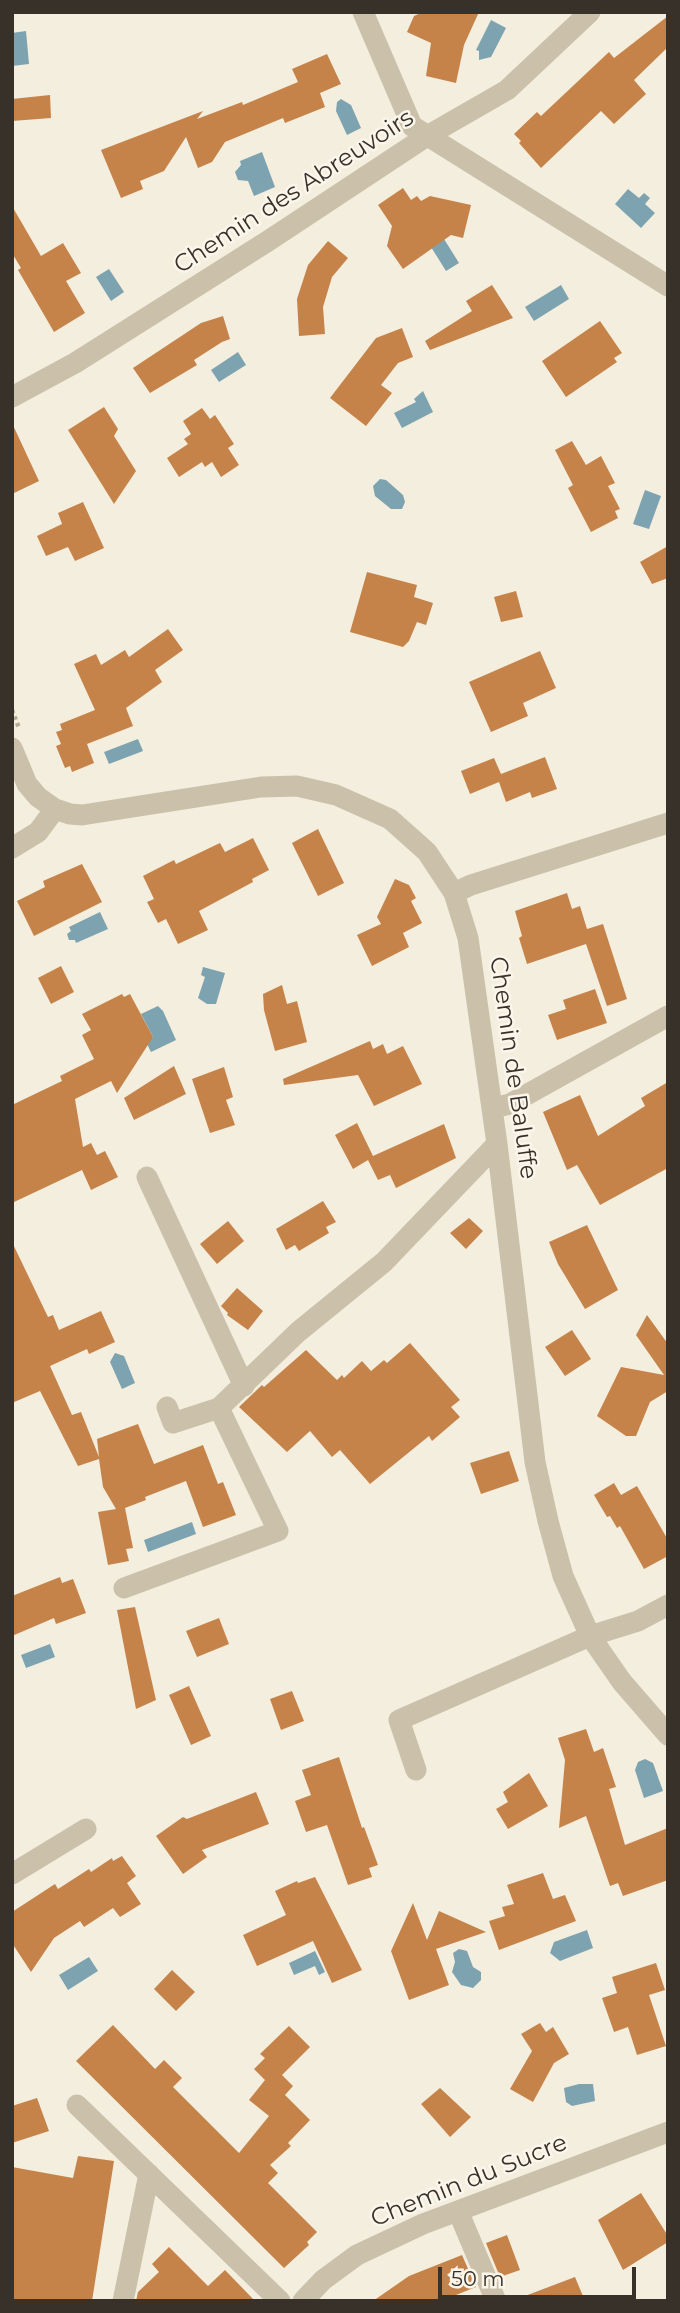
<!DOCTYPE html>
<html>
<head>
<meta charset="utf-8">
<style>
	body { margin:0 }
	#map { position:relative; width:680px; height:2313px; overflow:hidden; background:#f3eede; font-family:Montserrat,sans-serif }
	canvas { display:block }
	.frame { position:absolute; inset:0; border:14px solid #383129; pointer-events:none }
	.scale { position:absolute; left:438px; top:2267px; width:198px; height:32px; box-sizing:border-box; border:4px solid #383129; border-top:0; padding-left:9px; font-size:21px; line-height:24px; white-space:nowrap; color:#383129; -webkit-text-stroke:5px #faf6eb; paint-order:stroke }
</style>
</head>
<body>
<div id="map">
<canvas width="680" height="2313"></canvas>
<div class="frame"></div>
<div class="scale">50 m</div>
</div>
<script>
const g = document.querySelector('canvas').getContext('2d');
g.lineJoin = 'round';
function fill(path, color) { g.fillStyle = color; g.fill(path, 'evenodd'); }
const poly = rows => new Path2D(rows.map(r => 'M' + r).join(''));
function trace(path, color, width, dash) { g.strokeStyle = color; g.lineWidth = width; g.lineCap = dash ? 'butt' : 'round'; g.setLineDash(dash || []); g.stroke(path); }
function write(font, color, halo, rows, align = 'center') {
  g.font = font + ' Montserrat,sans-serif'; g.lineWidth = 5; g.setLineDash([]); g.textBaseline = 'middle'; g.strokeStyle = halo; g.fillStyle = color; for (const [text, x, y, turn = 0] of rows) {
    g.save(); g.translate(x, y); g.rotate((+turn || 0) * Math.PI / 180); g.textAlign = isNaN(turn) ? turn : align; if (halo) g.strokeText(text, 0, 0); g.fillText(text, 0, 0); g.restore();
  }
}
fill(poly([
	[491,20,506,28,491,57,479,60,479,51,476,50],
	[26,31,29,64,12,66,12,33],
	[341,99,351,105,361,128,347,135,336,111,337,102],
	[262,152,275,187,254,196,248,181,238,180,235,172,241,165,240,161],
	[628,189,639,198,644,193,650,198,645,204,655,213,641,228,615,204],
	[444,239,459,263,446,271,431,247],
	[109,269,124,292,111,301,96,277],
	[561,285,569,299,534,321,525,307],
	[238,352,246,365,219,382,211,370],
	[423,391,433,412,402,428,394,413,416,402,414,399],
	[380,479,386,480,403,495,405,502,402,509,391,509,375,496,373,486],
	[645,490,661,496,649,529,633,524],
	[138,739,143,751,109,764,104,752],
	[100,912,108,929,76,943,75,940,69,940,67,934,71,931,69,927],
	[203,967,225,973,216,1004,207,1004,198,998,205,977,201,975],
	[158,1006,163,1011,176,1040,151,1052,146,1042,153,1037,141,1014],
	[115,1353,124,1356,135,1383,122,1389,110,1362],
	[192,1522,196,1534,148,1552,144,1540],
	[50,1644,55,1657,26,1668,21,1655],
	[645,1759,653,1763,663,1791,644,1798,635,1770,638,1762],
	[587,1930,593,1948,560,1961,550,1953,554,1942],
	[459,1949,467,1951,473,1967,481,1972,481,1980,473,1988,461,1985,452,1972,455,1962,453,1953],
	[315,1951,325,1972,319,1975,315,1966,294,1975,289,1963],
	[89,1957,98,1971,68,1990,59,1975],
	[579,2084,593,2084,595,2101,572,2106,566,2102,564,2088]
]), '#7da3b0');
fill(poly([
	[423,12,479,12,464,45,456,83,426,76,431,43,407,32,414,16],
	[668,16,668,47,634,80,646,94,614,124,601,111,541,168,519,143,521,141,514,134,537,112,541,116,609,52,614,58],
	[327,54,341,84,320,93,325,107,285,123,283,118,225,142,212,162,198,168,186,137,164,171,140,181,143,189,121,198,101,150,203,111,197,119,242,102,243,105,298,82,292,69],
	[50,95,51,118,12,121,12,99],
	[403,188,411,200,417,196,421,201,430,196,471,205,463,238,451,235,403,269,387,246,392,226,378,205],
	[12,206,41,256,63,243,81,273,66,281,85,313,54,332,18,270,21,268,12,253],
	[328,241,348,258,332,277,323,307,325,334,299,336,297,299,308,265],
	[492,285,513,318,430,350,425,341,472,311,466,301],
	[223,316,230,339,222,342,194,360,197,365,150,393,133,368,201,323],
	[600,321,622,353,614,358,617,362,566,397,542,361],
	[402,328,413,357,398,363,381,385,392,393,366,426,330,398,376,338],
	[104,407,118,429,114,436,136,471,114,504,68,430],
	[202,408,210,419,215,415,234,444,228,448,239,465,221,477,212,462,205,467,202,462,179,477,167,458,188,444,184,439,191,434,183,421],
	[12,423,39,481,12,494],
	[572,441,586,465,601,456,615,483,608,486,620,509,615,511,618,518,591,532,568,488,573,485,555,450],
	[83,502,104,548,75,561,68,547,46,556,37,536,62,524,58,513],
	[668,546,668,578,652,584,640,562],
	[367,572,417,585,414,597,433,603,426,625,417,622,409,641,403,647,350,632],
	[516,591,523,617,501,622,494,597],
	[168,629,183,650,155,670,162,682,126,708,133,726,87,744,94,763,72,772,70,766,65,768,56,746,61,744,56,732,62,730,60,724,95,710,74,664,96,654,101,665,125,650,129,657],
	[540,651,556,688,523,703,528,716,491,732,469,682],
	[545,757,557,789,532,798,530,792,506,802,499,782,470,794,461,771,494,758,501,774],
	[318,829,344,883,318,896,292,843],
	[253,838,269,870,252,879,253,882,199,911,208,930,178,944,166,919,158,923,147,902,154,899,143,876,174,860,176,864,220,843,225,852],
	[82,864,102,902,34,936,17,901,45,887,43,881],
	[395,879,409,885,416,898,411,901,422,923,403,933,409,947,372,966,357,935,381,924,377,917],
	[567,893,572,909,580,906,587,929,603,924,627,999,607,1006,586,944,527,964,519,938,522,936,515,911],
	[61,966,74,992,51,1004,38,978],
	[282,985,287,1004,297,1001,307,1042,275,1051,264,1010,263,994],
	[595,989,607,1023,557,1040,548,1015,566,1009,563,1000],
	[122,994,124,997,130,994,153,1037,117,1093,111,1081,75,1099,83,1147,91,1143,97,1155,105,1151,118,1177,91,1190,82,1170,12,1203,12,1105,62,1081,60,1076,94,1059,82,1035,91,1030,82,1014],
	[370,1041,373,1049,383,1044,387,1054,403,1046,422,1084,374,1106,358,1075,284,1085,283,1079],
	[174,1066,186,1094,134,1120,124,1098],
	[224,1067,233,1097,226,1100,235,1125,210,1133,192,1079],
	[668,1082,668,1168,600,1205,577,1165,567,1170,543,1112,580,1095,598,1136,645,1106,641,1098],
	[357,1123,373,1156,444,1124,456,1158,396,1188,390,1175,378,1180,368,1160,353,1169,335,1135],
	[323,1201,336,1222,326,1227,329,1233,299,1251,295,1245,286,1250,276,1229],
	[469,1218,483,1231,466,1249,450,1233],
	[228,1221,244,1241,217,1264,200,1244],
	[587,1225,618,1290,585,1309,558,1264,549,1242],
	[12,1242,48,1317,53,1315,59,1330,101,1311,115,1342,89,1354,87,1349,50,1366,72,1415,81,1412,99,1457,97,1439,138,1424,154,1464,203,1445,218,1484,223,1482,236,1515,203,1527,186,1481,145,1497,146,1500,125,1508,133,1548,126,1549,129,1561,108,1565,98,1512,116,1509,103,1487,99,1459,78,1466,40,1391,12,1403],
	[237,1288,263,1311,248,1330,227,1315,228,1313,221,1306],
	[647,1315,668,1344,668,1391,650,1402,636,1436,626,1436,597,1416,621,1367,664,1375,636,1335],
	[572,1330,591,1359,565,1376,545,1347],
	[410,1343,460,1400,451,1407,460,1417,432,1441,429,1436,370,1484,340,1450,332,1457,310,1431,287,1452,239,1407,262,1385,264,1387,306,1350,337,1380,342,1375,344,1378,362,1361,371,1371,384,1360,387,1363],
	[509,1451,519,1481,481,1494,470,1463],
	[614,1483,621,1495,637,1486,668,1540,668,1556,644,1569,620,1526,617,1528,610,1516,607,1517,594,1495],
	[60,1577,62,1583,73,1579,86,1613,56,1624,54,1618,12,1636,12,1596],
	[135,1607,156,1700,136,1709,117,1610],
	[219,1618,229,1644,197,1657,186,1631],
	[189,1686,211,1736,191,1745,169,1695],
	[292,1691,304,1721,281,1730,270,1699],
	[586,1729,594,1752,603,1748,616,1787,609,1789,625,1845,668,1828,668,1880,623,1896,618,1883,610,1886,586,1816,559,1828,565,1760,558,1738],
	[339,1757,362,1828,364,1827,378,1865,369,1868,372,1877,348,1885,327,1825,306,1832,295,1801,311,1795,302,1770],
	[529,1773,548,1806,508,1829,496,1809,508,1802,503,1792],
	[256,1792,269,1824,202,1850,207,1857,183,1874,156,1836,183,1817,187,1819],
	[122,1856,136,1876,127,1883,141,1904,120,1917,113,1908,84,1927,80,1921,54,1938,31,1972,12,1943,12,1912,55,1884,58,1889,89,1869,91,1872,112,1858,113,1861],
	[543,1873,553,1899,565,1895,576,1921,499,1950,489,1921,505,1916,502,1907,514,1904,507,1885],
	[315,1877,362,1970,332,1983,313,1941,257,1966,243,1935,286,1915,275,1891,297,1881,298,1883],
	[413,1903,427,1940,439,1911,486,1932,436,1949,449,1985,409,2000,391,1951],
	[656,1963,665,1990,649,1995,666,2046,637,2055,628,2027,614,2032,602,1998,617,1993,612,1977],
	[172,1970,195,1992,176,2011,154,1989],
	[540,2023,546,2032,553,2027,569,2054,554,2063,533,2102,510,2089,532,2051,521,2034],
	[113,2025,155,2069,164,2060,182,2078,173,2087,239,2153,269,2116,249,2100,265,2080,254,2069,265,2058,260,2054,289,2026,310,2047,282,2075,293,2086,285,2095,310,2120,288,2143,291,2146,270,2165,278,2173,268,2183,317,2232,307,2242,309,2245,284,2268,76,2061],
	[440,2088,471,2117,450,2137,421,2104],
	[37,2098,49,2131,12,2143,12,2106],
	[78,2156,114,2161,92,2301,12,2301,12,2167,73,2178],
	[641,2193,668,2236,668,2242,623,2270,598,2220],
	[507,2235,520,2270,500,2277,486,2243],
	[169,2247,208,2286,225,2270,255,2301,136,2301,138,2292,159,2272,152,2264],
	[462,2255,476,2287,441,2301,373,2301,409,2276],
	[575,2277,585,2301,517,2301,517,2299]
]), '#c68349');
trace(poly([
	[12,710,19,728]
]), '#b7ab94', 4.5, [3.5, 3.5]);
trace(poly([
	[363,12,412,126,668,286],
	[12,397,75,363,268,241,427,136,507,90,590,12],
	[12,748,27,784,38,797,55,809,70,814,82,815,261,787,297,786,336,795,390,819,427,852,454,893,468,938,497,1144,535,1462,548,1521,563,1576,590,1636,622,1682,668,1735],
	[12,848,38,832,55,809],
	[454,893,471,885,668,823],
	[493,1108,510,1104,668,1016],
	[147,1177,244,1386],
	[167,1407,173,1423,219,1408,298,1332,384,1262,497,1144],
	[124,1588,278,1531,219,1408],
	[416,1770,399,1720,590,1636,638,1621,668,1605],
	[12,1874,86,1829],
	[77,2105,280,2301],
	[458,2211,496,2301],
	[123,2301,149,2174],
	[303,2301,323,2280,357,2255,423,2224,668,2132]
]), '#cbc0aa', 21);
write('24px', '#383129', '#faf6eb', [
	["Chemin des Abreuvoirs",294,192,-33],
	["Chemin de Baluffe",513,1068,82],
	["Chemin du Sucre",469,2181,-22]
]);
</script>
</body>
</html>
